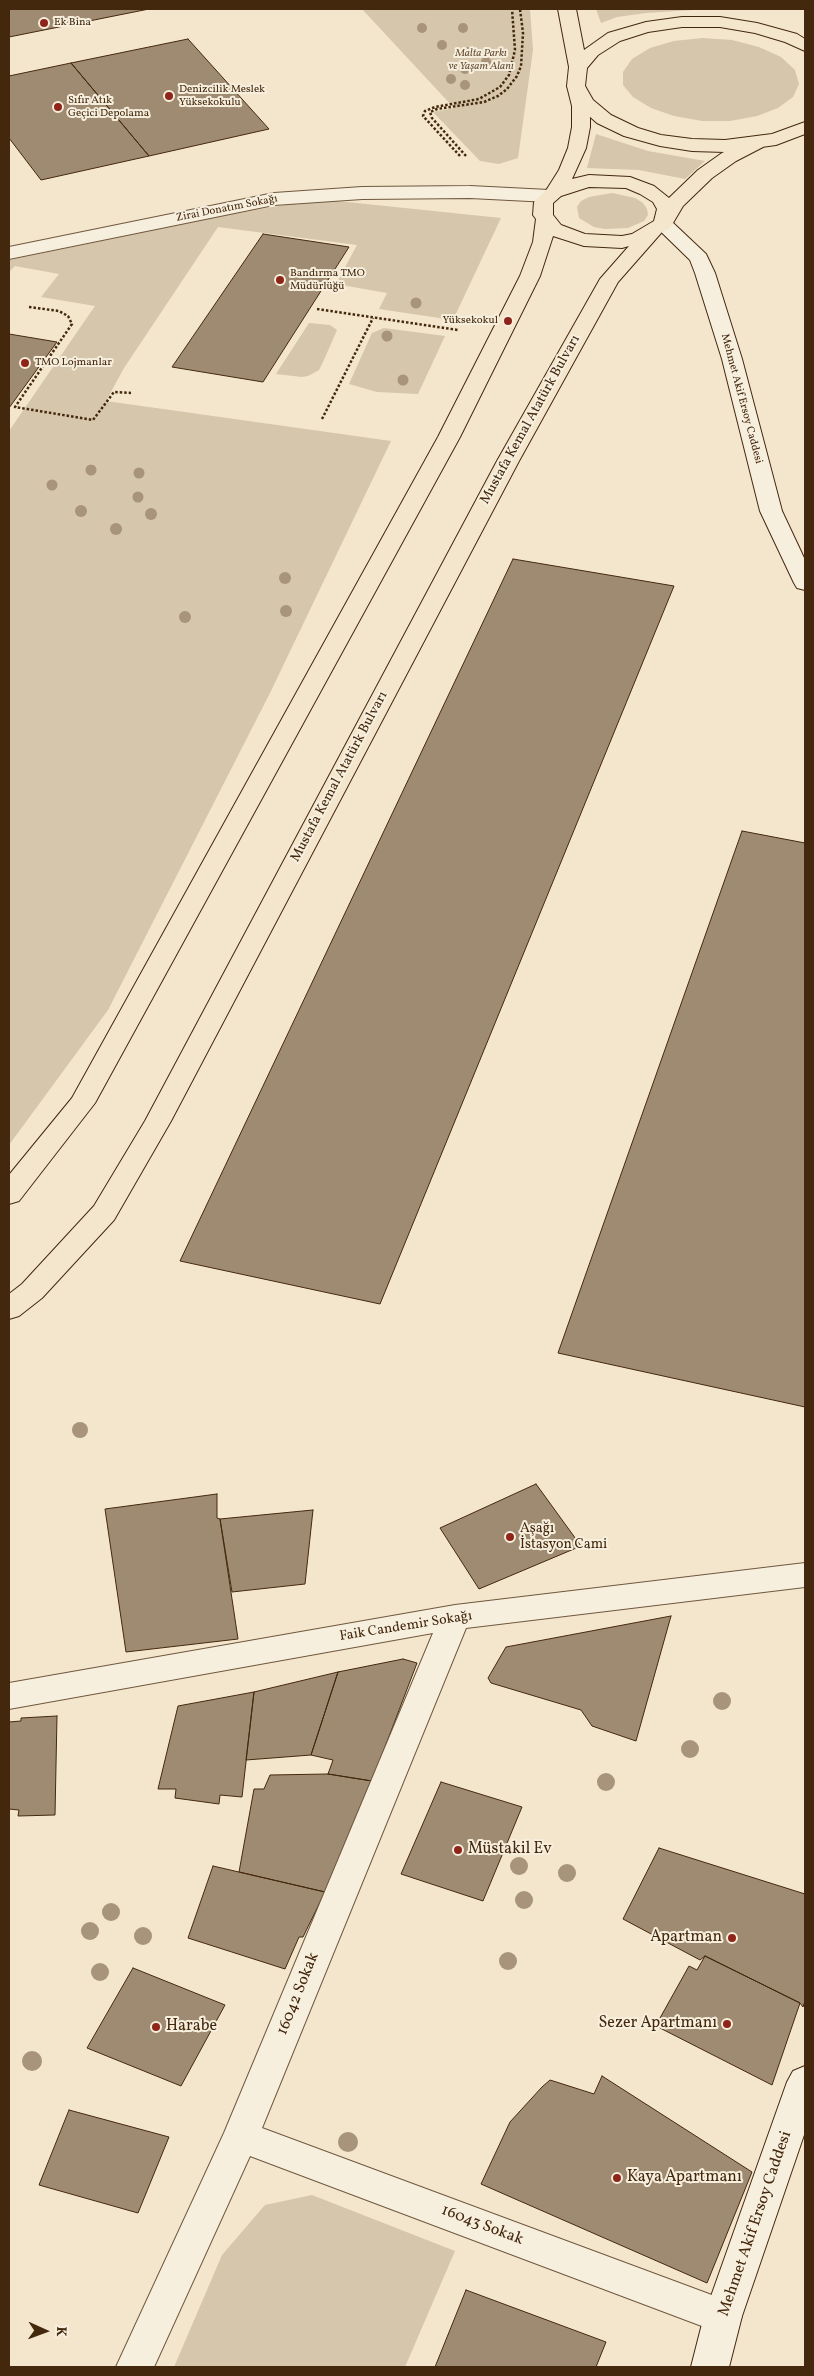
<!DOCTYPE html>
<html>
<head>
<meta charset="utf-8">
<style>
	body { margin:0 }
	#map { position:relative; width:814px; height:2376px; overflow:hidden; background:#f3e6cc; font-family:Vollkorn,serif }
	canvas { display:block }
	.frame { position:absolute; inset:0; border:10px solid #44280e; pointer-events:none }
	.north { position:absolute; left:20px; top:2306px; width:50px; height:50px; -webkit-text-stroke:4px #f7efde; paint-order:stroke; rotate:92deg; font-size:14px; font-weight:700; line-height:20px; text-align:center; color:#44280e }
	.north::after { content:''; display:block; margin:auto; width:18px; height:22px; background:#44280e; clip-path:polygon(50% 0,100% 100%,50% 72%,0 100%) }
</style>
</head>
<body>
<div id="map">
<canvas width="814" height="2376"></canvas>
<div class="frame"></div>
<div class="north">K</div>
</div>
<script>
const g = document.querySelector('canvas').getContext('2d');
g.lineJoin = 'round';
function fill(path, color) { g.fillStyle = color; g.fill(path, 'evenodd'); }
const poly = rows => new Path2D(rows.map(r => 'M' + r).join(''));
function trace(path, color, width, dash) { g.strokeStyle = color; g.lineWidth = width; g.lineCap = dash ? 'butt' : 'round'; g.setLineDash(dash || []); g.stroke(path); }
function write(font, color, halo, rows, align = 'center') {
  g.font = font + ' Vollkorn,serif'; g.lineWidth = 4; g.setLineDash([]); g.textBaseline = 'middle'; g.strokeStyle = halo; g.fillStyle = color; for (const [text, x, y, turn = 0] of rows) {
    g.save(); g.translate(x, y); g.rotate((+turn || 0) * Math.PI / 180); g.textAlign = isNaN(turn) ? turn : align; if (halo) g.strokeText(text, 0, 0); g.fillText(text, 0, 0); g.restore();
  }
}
fill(poly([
	[362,9,530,9,533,50,518,158,499,164,480,161,433,112,454,108],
	[596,9,710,9,646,13,617,17,601,23],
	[703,38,732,40,759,47,781,57,795,70,799,84,793,97,778,108,757,116,730,121,702,121,674,116,651,108,633,97,623,85,623,72,632,59,650,48,674,41],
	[596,134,648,151,705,161,685,179,639,170,587,168],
	[612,193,635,198,643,203,647,209,648,215,644,221,628,228,605,229,594,227,579,218,577,207,581,201,589,197],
	[318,199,501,218,453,320,379,309,387,293,336,284,357,245,218,227,124,368,106,401,391,441,270,693,108,1010,9,1145,9,431,95,306,41,297,59,274,15,266,9,272,9,260,227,215],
	[309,323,330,325,337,330,323,362,319,370,308,376,302,377,276,374],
	[384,328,445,336,418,394,377,392,349,384,372,333],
	[312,2195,455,2251,405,2367,174,2367,222,2255,265,2205]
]), '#d5c6ac');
const building = poly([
	[9,9,149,9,9,37,9,9],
	[188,39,269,129,149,156,71,63,188,39],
	[71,63,149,156,41,180,9,138,9,76,71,63],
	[263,234,349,247,263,382,172,367,263,234],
	[9,334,57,342,9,408,9,334],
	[513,559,674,586,380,1304,180,1261,513,559],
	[742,831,805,843,805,1407,558,1353,742,831],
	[536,1484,581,1546,479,1589,440,1528,536,1484],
	[217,1494,217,1518,220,1519,238,1639,126,1652,105,1509,217,1494],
	[313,1510,305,1584,232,1592,220,1519,313,1510],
	[671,1616,636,1741,592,1726,581,1710,491,1683,488,1678,506,1647,671,1616],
	[403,1659,417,1663,372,1781,328,1774,333,1760,311,1755,338,1672,403,1659],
	[338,1672,311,1755,246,1760,254,1692,338,1672],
	[254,1692,242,1797,220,1795,219,1804,175,1798,176,1789,158,1789,178,1706,254,1692],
	[57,1716,55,1815,18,1816,19,1810,9,1809,9,1722,21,1721,21,1718,57,1716],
	[328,1774,372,1781,325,1892,239,1872,254,1789,264,1789,270,1775,328,1774],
	[441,1782,522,1807,483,1901,401,1874,441,1782],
	[659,1848,805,1894,805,2001,803,2007,800,2003,705,1956,700,1960,623,1919,659,1848],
	[213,1866,325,1892,303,1937,299,1937,285,1969,188,1938,213,1866],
	[705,1956,800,2003,772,2085,660,2028,663,2020,660,2018,689,1966,697,1970,705,1956],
	[133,1968,225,2005,181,2086,87,2048,133,1968],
	[602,2076,752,2172,707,2283,481,2184,510,2122,542,2087,550,2080,594,2094,602,2076],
	[69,2110,169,2137,138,2213,39,2185,69,2110],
	[466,2290,606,2342,596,2367,435,2367,466,2290]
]);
fill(building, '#9f8b71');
trace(building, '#44280e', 1);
const minor = poly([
	[470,186,549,190,556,192,559,196,556,200,549,202,470,198,362,199,274,205,9,259,9,247,274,193,362,187,470,186],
	[805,1563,805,1587,466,1628,262,2128,736,2304,742,2316,736,2328,723,2334,250,2156,154,2367,116,2367,224,2133,433,1633,9,1709,9,1683,455,1605,805,1563]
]);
const secondary = poly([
	[663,218,670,220,706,254,715,273,742,359,782,511,805,560,805,590,797,588,794,583,760,511,722,359,695,273,690,260,653,224,656,220,663,218],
	[805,2066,805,2132,742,2316,729,2367,691,2367,704,2316,787,2082,793,2071,805,2066]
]);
const primary = poly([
	[576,81,582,82,585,86,590,106,590,127,586,148,572,179,589,175,630,177,654,186,669,198,698,170,722,153,756,137,763,139,765,143,763,147,736,161,712,178,683,206,670,228,662,232,618,282,519,461,171,1121,114,1220,42,1298,19,1316,9,1319,9,1294,22,1284,94,1206,145,1121,497,461,600,279,629,246,622,248,584,246,553,236,540,276,460,437,95,1103,19,1201,9,1204,9,1175,72,1098,438,437,520,276,533,242,536,219,533,215,534,202,547,189,559,170,568,148,572,127,572,106,567,86,570,82,576,81],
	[589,187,626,188,640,194,653,202,657,209,654,221,632,234,622,236,585,234,561,225,553,215,553,203,561,196,589,187]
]);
const trunk = poly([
	[558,9,576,9,584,50,608,33,646,22,682,17,720,17,757,23,797,34,805,39,805,51,785,42,755,33,720,27,682,27,648,32,620,41,598,55,587,68,585,86,593,100,611,115,638,128,661,135,692,139,725,140,772,134,805,122,805,134,776,145,725,152,692,151,660,146,624,136,597,123,579,107,567,86,569,67,558,9]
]);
trace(minor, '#70583e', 2);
trace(secondary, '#44280e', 2);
trace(primary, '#44280e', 2);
trace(trunk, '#44280e', 2);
trace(poly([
	[460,156,423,116,425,111,435,107,479,99,500,87,509,75,515,50,512,9],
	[466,156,432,118,430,112,437,109,484,102,498,96,507,89,517,76,521,66,523,33,520,9],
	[29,307,59,311,68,316,72,324,15,407,93,420,114,392,131,393],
	[317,309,458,330],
	[322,419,373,318]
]), '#44280e', 2.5, [2.5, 2]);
fill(minor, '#f7efde');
fill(secondary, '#f7efde');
fill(primary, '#f3e6cc');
fill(trunk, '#f3e6cc');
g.fillStyle = '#a7947a';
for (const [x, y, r] of [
	[422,28,5],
	[463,28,5],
	[442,45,5],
	[468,52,5],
	[486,62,5],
	[465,69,5],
	[451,79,5],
	[465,85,5],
	[416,303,5.5],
	[387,336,5.5],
	[403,380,5.5],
	[91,470,5.5],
	[139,473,5.5],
	[52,485,5.5],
	[138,497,5.5],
	[81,511,6],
	[151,514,6],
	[116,529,6],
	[285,578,6],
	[286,611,6],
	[185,617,6],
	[80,1430,8],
	[722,1701,9],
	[690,1749,9],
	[606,1782,9],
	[519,1866,9],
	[567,1873,9],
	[524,1900,9],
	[111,1912,9],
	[90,1931,9],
	[143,1936,9],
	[508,1961,9],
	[100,1972,9],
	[32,2061,10],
	[348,2142,10]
]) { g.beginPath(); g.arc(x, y, r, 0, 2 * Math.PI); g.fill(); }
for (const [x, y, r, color] of [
	[44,23,5,"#8f2418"],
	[169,96,5,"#8f2418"],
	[58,107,5,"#8f2418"],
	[280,280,5,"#8f2418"],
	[508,321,5,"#8f2418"],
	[25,363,5,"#8f2418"],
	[510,1537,5,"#8f2418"],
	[458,1850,5,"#8f2418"],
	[732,1938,5,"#8f2418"],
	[727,2024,5,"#8f2418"],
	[156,2027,5,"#8f2418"],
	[617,2178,5,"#8f2418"]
]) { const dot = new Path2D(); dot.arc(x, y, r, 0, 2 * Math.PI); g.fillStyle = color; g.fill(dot); trace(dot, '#f7efde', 2); }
write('11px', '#44280e', '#f7efde', [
	["Ek Bina",54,23],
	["Denizcilik Meslek",179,90],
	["Yüksekokulu",179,103],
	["Sıfır Atık",68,101],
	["Geçici Depolama",68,114],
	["Bandırma TMO",290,274],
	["Müdürlüğü",290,287],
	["Yüksekokul",498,321,"right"],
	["TMO Lojmanlar",35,363]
], 'left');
write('italic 11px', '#685036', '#f7efde', [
	["Malta Parkı",481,54],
	["ve Yaşam Alanı",481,67]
]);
write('11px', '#44280e', '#f7efde', [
	["Zirai Donatım Sokağı",227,209,-11],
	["Mehmet Akif Ersoy Caddesi",741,399,75]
]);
write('14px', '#44280e', '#f7efde', [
	["Mustafa Kemal Atatürk Bulvarı",531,420,-61],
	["Mustafa Kemal Atatürk Bulvarı",340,777,-62],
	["Faik Candemir Sokağı",406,1627,-9]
]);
write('14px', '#44280e', '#f7efde', [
	["Aşağı",520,1529],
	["İstasyon Cami",520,1545]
], 'left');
write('16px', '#44280e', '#f7efde', [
	["Müstakil Ev",468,1850],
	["Apartman",722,1938,"right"],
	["Sezer Apartmanı",717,2024,"right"],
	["Harabe",166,2027],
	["Kaya Apartmanı",627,2178]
], 'left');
write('16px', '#44280e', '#f7efde', [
	["16042 Sokak",299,1994,-68],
	["Mehmet Akif Ersoy Caddesi",756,2224,-71],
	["16043 Sokak",482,2226,21]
]);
</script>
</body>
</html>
